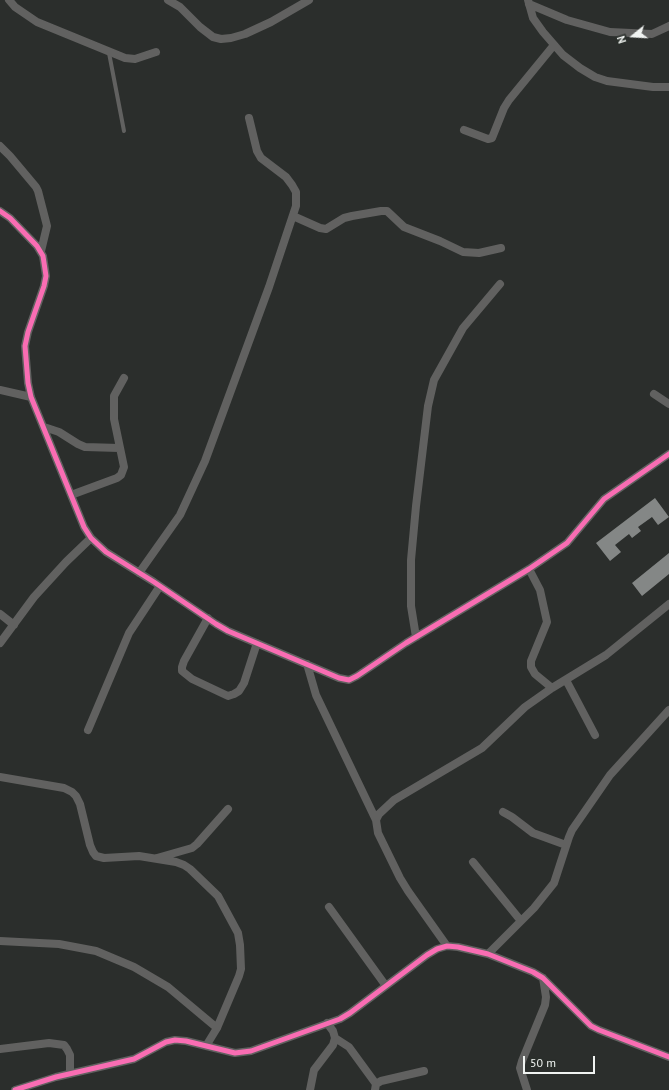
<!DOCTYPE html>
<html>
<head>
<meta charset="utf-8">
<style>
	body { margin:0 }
	#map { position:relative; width:669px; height:1090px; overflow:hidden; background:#2b2e2c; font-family:"PT Sans",sans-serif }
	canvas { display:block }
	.north { position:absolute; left:613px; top:16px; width:40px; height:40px; -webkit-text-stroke:3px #2a2f2b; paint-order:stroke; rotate:252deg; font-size:11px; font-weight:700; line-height:16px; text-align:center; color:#f0f3f1 }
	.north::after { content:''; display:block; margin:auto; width:14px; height:18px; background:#f0f3f1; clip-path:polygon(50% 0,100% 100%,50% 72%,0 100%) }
	.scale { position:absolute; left:523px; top:1056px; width:72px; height:18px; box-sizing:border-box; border:2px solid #f0f3f1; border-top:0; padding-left:5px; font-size:12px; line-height:14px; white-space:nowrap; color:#f0f3f1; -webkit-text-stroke:3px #2a2f2b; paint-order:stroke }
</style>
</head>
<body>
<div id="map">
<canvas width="669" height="1090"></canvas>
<div class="north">N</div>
<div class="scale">50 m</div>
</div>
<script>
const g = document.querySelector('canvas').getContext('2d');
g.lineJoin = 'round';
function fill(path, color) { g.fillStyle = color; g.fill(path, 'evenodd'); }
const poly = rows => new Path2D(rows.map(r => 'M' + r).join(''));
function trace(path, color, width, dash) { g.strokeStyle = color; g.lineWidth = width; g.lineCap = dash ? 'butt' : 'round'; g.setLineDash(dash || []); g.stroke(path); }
fill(poly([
	[655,498,669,517,658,525,652,517,638,527,641,531,632,538,629,534,615,545,621,552,610,561,596,543],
	[669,553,669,574,642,596,632,583]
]), '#848786');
trace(poly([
	[109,53,124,131]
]), '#616160', 4);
trace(poly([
	[9,0,15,7,37,22,125,58,135,59,156,52],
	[168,0,180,7,200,27,213,37,221,39,231,38,245,34,271,22,309,0],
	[528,0,533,18,543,32,563,55,580,68,595,77,607,81,653,87,669,87],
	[529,4,567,20,610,32,652,34,669,26],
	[464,130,488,139,492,138,504,108,509,100,554,45],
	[0,146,10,156,36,187,38,191,47,226,41,251],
	[0,211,10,218,37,246,43,256,46,276,44,286,28,332,25,346,28,383,31,397,84,527,91,538,106,552,154,582,216,624,228,631,339,678,349,680,357,676,406,643,529,569,567,543,604,499,669,454],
	[293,216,320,228,326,229,344,218,352,216,381,211,387,211,404,227,440,241,463,252,479,253,501,248],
	[0,390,31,397],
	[654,394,669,404],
	[44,427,59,432,78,444,85,447,119,448],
	[71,495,117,478,121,475,124,467,114,419,114,396,124,378],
	[529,569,540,590,547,622,531,661,531,667,535,674,552,688],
	[139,573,180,515,205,461,269,287,296,206,296,192,292,185,286,177,261,158,257,151,249,118],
	[0,614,14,625],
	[208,618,184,661,182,667,182,671,192,679,228,696,234,694,239,691,244,683,257,643],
	[416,637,411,606,411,560,416,506,428,406,434,380,463,328,500,284],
	[0,643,34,597,66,562,91,538],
	[307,664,316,695,376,820],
	[566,680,595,735],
	[88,730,129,633,160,586],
	[0,777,64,788,72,792,76,796,80,804,90,845,93,852,96,856,104,858,139,856,176,862,184,865,190,869,218,896,238,933,240,945,241,969,239,976,217,1028,206,1046],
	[503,812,512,817,533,833,566,845],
	[157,858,192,848,197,844,228,809],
	[473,862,521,921],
	[329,907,386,986],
	[0,941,59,944,96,951,134,967,168,987,217,1028],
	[447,946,408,891,400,878,378,833,376,820,379,814,394,800,482,748,525,707,552,688,606,655,669,604],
	[488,954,534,908,554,883,569,837,572,830,610,775,669,710],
	[335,1038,349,1047,376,1084],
	[0,1049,49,1043,64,1045,67,1049,70,1055,70,1074],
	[15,1090,56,1077,134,1059,166,1042,175,1040,186,1041,235,1053,251,1051,340,1019,350,1013,427,955,437,949,447,946,458,947,488,954,533,972,543,978,591,1026,599,1030,669,1057],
	[310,1090,314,1070,333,1045,335,1038,333,1031,327,1023],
	[375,1090,376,1084,381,1081,424,1071],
	[527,1090,520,1068,522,1061,545,1005,546,997,543,978]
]), '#616160', 8);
trace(poly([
	[0,211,10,218,37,246,43,256,46,276,44,286,28,332,25,346,28,383,31,397,84,527,91,538,106,552,154,582,216,624,228,631,339,678,349,680,357,676,406,643,529,569,567,543,604,499,669,454],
	[15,1090,56,1077,134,1059,166,1042,175,1040,186,1041,235,1053,251,1051,340,1019,350,1013,427,955,437,949,447,946,458,947,488,954,533,972,543,978,591,1026,599,1030,669,1057]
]), '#f96db3', 5);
</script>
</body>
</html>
